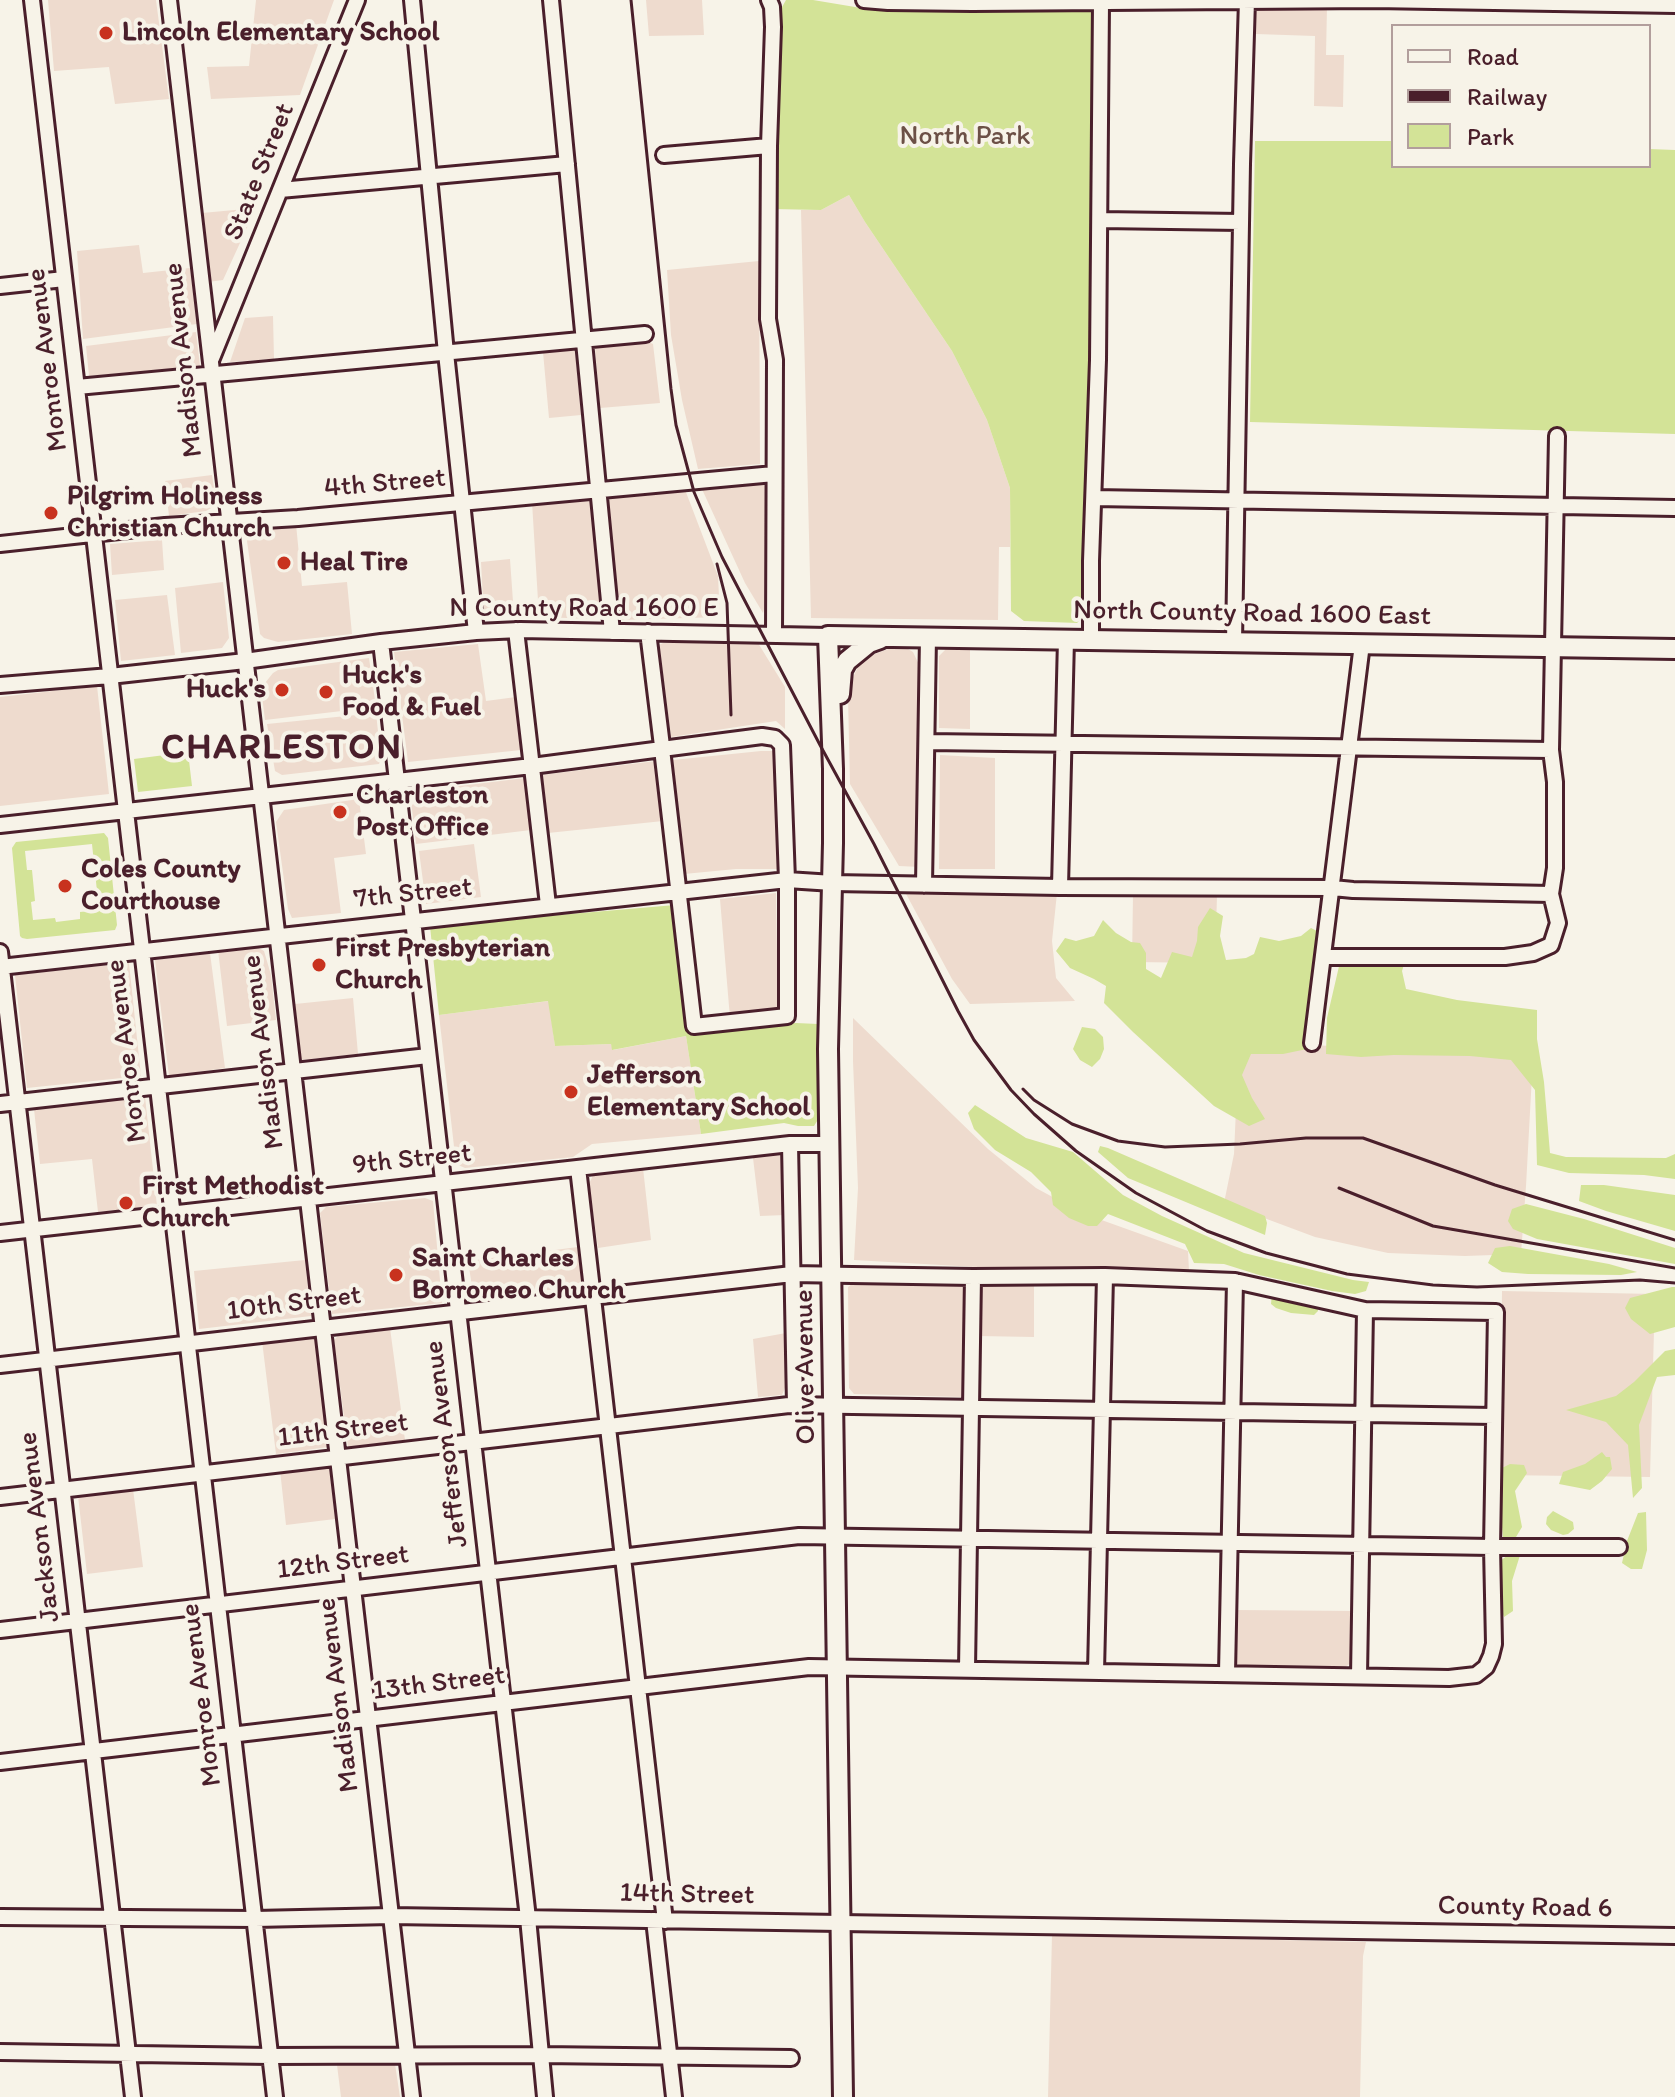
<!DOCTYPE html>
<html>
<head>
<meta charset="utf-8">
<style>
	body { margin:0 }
	#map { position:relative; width:1675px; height:2097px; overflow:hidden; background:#f7f3e8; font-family:Itim,sans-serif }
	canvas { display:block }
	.legend { position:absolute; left:1391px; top:24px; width:260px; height:144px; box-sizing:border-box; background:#f7f3e8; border:2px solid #b29e9c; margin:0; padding:10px 14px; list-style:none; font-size:24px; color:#4a1f2b }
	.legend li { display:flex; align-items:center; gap:16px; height:40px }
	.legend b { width:40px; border:2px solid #b29e9c }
</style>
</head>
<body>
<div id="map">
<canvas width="1675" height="2097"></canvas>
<ul class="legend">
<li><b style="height:10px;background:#f7f3e8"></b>Road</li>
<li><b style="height:10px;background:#4a1f2b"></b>Railway</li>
<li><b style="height:22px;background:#d3e397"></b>Park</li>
</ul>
</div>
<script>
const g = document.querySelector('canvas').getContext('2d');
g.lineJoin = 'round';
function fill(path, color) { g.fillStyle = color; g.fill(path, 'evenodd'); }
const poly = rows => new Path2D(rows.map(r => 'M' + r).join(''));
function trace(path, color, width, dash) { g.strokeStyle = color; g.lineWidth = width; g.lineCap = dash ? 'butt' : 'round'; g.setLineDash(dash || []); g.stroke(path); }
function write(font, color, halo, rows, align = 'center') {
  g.font = font + ' Itim,sans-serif'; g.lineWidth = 8; g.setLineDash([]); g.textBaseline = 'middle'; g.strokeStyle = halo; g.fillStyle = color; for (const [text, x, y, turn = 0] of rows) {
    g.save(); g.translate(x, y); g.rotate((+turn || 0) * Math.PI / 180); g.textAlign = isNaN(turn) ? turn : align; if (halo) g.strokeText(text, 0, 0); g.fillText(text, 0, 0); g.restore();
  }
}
fill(poly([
	[48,0,156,0,169,99,115,104,109,67,54,71],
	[256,0,334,0,300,95,211,99,207,67,249,66],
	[646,0,702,0,704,35,649,36],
	[1256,5,1327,7,1326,55,1344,55,1343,107,1314,106,1315,36,1256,34],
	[849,195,865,222,952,351,987,420,1010,488,1010,547,999,547,998,620,811,618,801,210,821,210],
	[256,208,223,280,208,282,202,213],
	[139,245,143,273,190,268,197,324,83,339,77,251],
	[759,261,760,464,698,469,682,400,671,335,667,270],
	[273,316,274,359,230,362,245,318],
	[196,332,200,366,89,376,86,346],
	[646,341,653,344,660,403,600,408,595,347],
	[575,349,581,415,549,418,543,352],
	[212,475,216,501,213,507,206,511,169,516,165,481],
	[765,482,767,487,765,605,763,613,745,583,701,487],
	[684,487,718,576,720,617,620,620,607,497],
	[591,498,604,604,601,613,594,619,539,617,532,502],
	[296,524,302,586,347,582,352,634,278,642,264,638,260,634,247,541,251,530,260,527],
	[162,540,164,570,112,575,110,544],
	[510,559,514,616,484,619,481,562],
	[223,582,229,638,222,648,181,653,175,588],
	[167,595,175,655,121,661,115,600],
	[663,643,758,643,785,687,785,729,776,721,671,737,659,645],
	[478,644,486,701,516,697,521,750,408,762,394,652],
	[903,646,913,652,921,669,920,867,899,866,850,784,848,697,853,677,862,659,888,649],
	[946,649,970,649,970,729,939,728,939,656],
	[369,658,376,707,265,720,261,688,273,673,278,670],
	[97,686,109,794,0,806,0,697],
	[376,713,381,759,379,764,282,775,275,771,267,724],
	[761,751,774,751,777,869,736,869,684,874,673,760],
	[940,755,995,758,995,869,939,869],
	[656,761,663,821,548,833,541,775],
	[525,778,531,830,416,844,410,792],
	[359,799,366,854,334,858,341,913,292,918,288,909,276,822,284,810],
	[474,844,481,897,426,904,419,851],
	[905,892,1057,893,1052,941,1056,978,1075,1001,970,1004,952,979],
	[776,893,778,1012,730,1018,720,899],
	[1133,895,1217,896,1215,963,1132,962],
	[255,946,264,951,271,975,276,1020,227,1026,218,950],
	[210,953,225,1068,169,1076,155,960],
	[129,963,141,1076,27,1088,15,975],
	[353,998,358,1054,301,1060,295,1004],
	[549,1001,555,1046,611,1044,613,1050,686,1036,701,1134,592,1144,573,1157,465,1168,456,1164,439,1015],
	[853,1018,988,1149,1036,1188,1082,1213,1188,1251,1189,1271,1011,1269,854,1260,858,1188,853,1061],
	[1239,1041,1533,1057,1526,1186,1521,1254,1465,1256,1388,1253,1315,1237,1224,1203,1234,1154],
	[145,1097,157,1206,98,1212,92,1159,40,1164,34,1109],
	[779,1154,783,1156,785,1215,760,1216,753,1158],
	[643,1168,651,1240,598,1248,589,1184,594,1173],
	[425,1198,433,1201,442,1303,332,1314,320,1213,326,1207],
	[578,1247,582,1286,474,1299,468,1261],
	[305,1260,311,1316,199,1329,194,1271],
	[985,1280,1034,1281,1034,1337,978,1336,978,1286],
	[855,1282,965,1284,963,1397,854,1394,849,1388,848,1287],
	[1502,1291,1655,1294,1650,1477,1500,1475],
	[390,1328,405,1440,348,1447,334,1340,341,1333],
	[786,1333,785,1388,782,1395,758,1397,753,1339],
	[315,1334,328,1447,276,1454,262,1341],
	[329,1465,335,1519,286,1525,280,1470],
	[133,1489,143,1567,87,1574,78,1496],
	[1236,1610,1354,1611,1354,1661,1345,1667,1241,1669,1234,1660],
	[1052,1935,1366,1942,1363,1956,1360,2097,1048,2097],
	[395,2064,400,2097,341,2097,337,2065]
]), '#eedbce');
fill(poly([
	[786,0,813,0,867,9,1093,10,1096,12,1085,591,1082,618,1077,623,1024,621,1011,611,1010,488,987,420,952,351,865,222,849,195,821,210,773,209,777,35,781,9],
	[1255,141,1393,141,1393,166,1649,166,1649,149,1675,150,1675,434,1250,422],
	[188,752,192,786,138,792,134,759],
	[104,833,108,838,117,925,115,930,27,939,22,938,20,936,12,848,16,842],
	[92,844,99,910,80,912,80,919,56,922,55,918,33,920,31,902,35,901,32,870,27,870,25,851],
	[675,905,689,1030,796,1023,818,1024,819,1118,814,1126,798,1126,784,1123,701,1134,686,1036,612,1050,611,1044,555,1046,548,1001,439,1015,430,926],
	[1210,908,1223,916,1220,936,1226,960,1246,958,1254,954,1260,937,1279,941,1301,936,1311,928,1321,933,1309,1015,1307,1049,1283,1054,1251,1054,1242,1075,1252,1098,1265,1119,1249,1126,1214,1106,1133,1032,1104,1003,1106,986,1094,979,1070,968,1056,951,1065,938,1076,941,1094,936,1103,920,1116,933,1131,942,1140,943,1146,953,1146,969,1161,978,1172,952,1192,957,1197,941,1198,927],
	[1406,958,1402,971,1406,989,1457,1000,1537,1010,1537,1039,1544,1082,1550,1153,1566,1157,1666,1158,1675,1154,1675,1179,1644,1175,1569,1173,1537,1165,1535,1090,1511,1060,1470,1056,1394,1055,1361,1057,1326,1054,1327,1018,1340,962],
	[1082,1027,1095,1029,1103,1037,1104,1049,1100,1059,1092,1067,1080,1060,1073,1049],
	[975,1105,1026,1138,1073,1152,1123,1195,1162,1216,1244,1253,1353,1280,1369,1282,1366,1291,1355,1294,1332,1291,1259,1275,1224,1264,1194,1263,1185,1244,1108,1214,1097,1226,1088,1226,1069,1218,1053,1205,1051,1192,1031,1172,995,1150,974,1129,968,1113],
	[1100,1146,1108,1148,1265,1216,1267,1223,1265,1235,1128,1178,1098,1152],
	[1581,1185,1604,1185,1675,1195,1675,1231,1606,1211,1579,1201],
	[1526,1204,1584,1219,1675,1248,1675,1264,1537,1239,1513,1229,1508,1221,1512,1209],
	[1510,1246,1609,1264,1637,1272,1621,1275,1528,1274,1502,1272,1488,1263,1495,1248],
	[1672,1287,1675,1287,1675,1327,1650,1334,1631,1319,1625,1308,1630,1298],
	[1272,1293,1317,1303,1318,1311,1314,1315,1291,1313,1276,1308,1271,1304],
	[1675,1349,1675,1375,1657,1377,1639,1425,1642,1488,1633,1498,1628,1445,1606,1422,1566,1410,1616,1396,1634,1382,1665,1351],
	[1602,1452,1606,1457,1610,1457,1612,1469,1602,1481,1590,1490,1559,1484,1563,1472,1585,1464],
	[1510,1464,1524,1465,1527,1473,1515,1491,1522,1527,1516,1537,1503,1537,1497,1480,1500,1469],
	[1553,1511,1573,1522,1574,1529,1568,1534,1563,1535,1551,1530,1546,1524,1547,1517],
	[1646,1512,1647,1550,1642,1569,1631,1569,1622,1563,1627,1541,1638,1513],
	[1513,1551,1521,1552,1512,1581,1513,1611,1504,1617,1499,1603,1499,1562]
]), '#d3e397');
const minor = poly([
	[32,0,275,2097],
	[169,0,412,2097],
	[412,0,446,353,476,632],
	[551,0,612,632],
	[769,0,772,7,773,27,769,146,768,319,775,360,774,635],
	[864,0,888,2,972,3,1374,0,1675,5],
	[664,155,769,146],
	[280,190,567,164],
	[1100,220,1241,222],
	[0,286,64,279],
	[212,358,357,0],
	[77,387,645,334],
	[1094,498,1675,508],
	[0,544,165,526,298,518,774,474],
	[516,630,548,905],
	[1091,640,1091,561,1098,360,1101,3],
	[381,642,528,1918,545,2097],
	[1234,642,1242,164,1247,0],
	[0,685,110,676,245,661,381,642,476,632,520,630,828,636],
	[927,742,1551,750],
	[0,825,532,766,662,749,762,736,775,738,782,745,787,880,787,1016,694,1026,662,749,662,746,648,632],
	[924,885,928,637],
	[1060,887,1066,639],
	[0,952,133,2097],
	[1324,957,1505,957,1533,953,1551,945,1558,923,1551,894,1555,868,1555,782,1551,750,1557,436],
	[0,967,787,880,833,883,1060,887,1333,888,1353,890,1551,894],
	[1312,1043,1362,644],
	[0,1104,428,1056],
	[790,1144,795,1405],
	[578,1168,665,1921],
	[0,1233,790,1144,830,1144],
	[0,1365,792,1274,973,1277,1105,1276,1235,1281,1365,1310,1496,1312,1492,1547,1494,1644,1491,1656,1486,1667,1476,1675,1449,1678,809,1667,0,1762],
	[0,1497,789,1405,1494,1416],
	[0,1630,799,1536,1492,1547,1619,1547],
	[967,1669,973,1277],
	[1096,1672,1105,1276],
	[1227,1673,1235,1281],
	[1359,1676,1365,1310],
	[0,1917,255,1919,391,1916,1675,1936],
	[654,1920,674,2097],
	[0,2052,270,2056,541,2055,791,2058]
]);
const major = poly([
	[840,694,842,670,847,661,869,643,880,639],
	[843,2097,828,1049,833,843,833,769,828,636,1675,649]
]);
trace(minor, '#4a1f2b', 20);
trace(major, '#4a1f2b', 24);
trace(minor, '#f7f3e8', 14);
trace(major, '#f7f3e8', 18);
trace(poly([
	[631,0,671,389,676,425,694,492,722,557,820,745,874,844,958,1011,974,1040,1011,1090,1034,1114,1076,1151,1136,1193,1207,1231,1266,1253,1347,1274,1433,1285,1477,1287,1640,1280,1675,1283],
	[717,564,727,603,731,715],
	[1023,1089,1034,1100,1072,1124,1118,1141,1165,1147,1240,1144,1306,1138,1363,1138,1495,1185,1675,1240],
	[1339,1188,1433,1226,1675,1268]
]), '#4a1f2b', 3);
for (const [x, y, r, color] of [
	[106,33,8,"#c8321e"],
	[51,513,8,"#c8321e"],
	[284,563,8,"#c8321e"],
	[282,690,8,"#c8321e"],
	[326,692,8,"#c8321e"],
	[340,812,8,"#c8321e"],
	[65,886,8,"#c8321e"],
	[319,965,8,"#c8321e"],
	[571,1092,8,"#c8321e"],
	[126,1203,8,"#c8321e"],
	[396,1275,8,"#c8321e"]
]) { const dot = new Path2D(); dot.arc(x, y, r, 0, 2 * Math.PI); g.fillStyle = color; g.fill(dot); trace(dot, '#f7f3e8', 3); }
write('bold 28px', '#4a1f2b', '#f7f3e8', [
	["Lincoln Elementary School",122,33],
	["Pilgrim Holiness",67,497],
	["Christian Church",67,529],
	["Heal Tire",300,563],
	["Huck's",342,676],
	["Food & Fuel",342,708],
	["Huck's",266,690,"right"],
	["Charleston",356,796],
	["Post Office",356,828],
	["Coles County",81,870],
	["Courthouse",81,902],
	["First Presbyterian",335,949],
	["Church",335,981],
	["Jefferson",587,1076],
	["Elementary School",587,1108],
	["First Methodist",142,1187],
	["Church",142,1219],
	["Saint Charles",412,1259],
	["Borromeo Church",412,1291]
], 'left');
write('28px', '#6c5046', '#f7f3e8', [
	["North Park",965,137]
]);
write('28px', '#4a1f2b', '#f7f3e8', [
	["State Street",260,172,-68],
	["Monroe Avenue",48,360,-97],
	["Madison Avenue",184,360,-96],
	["4th Street",385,484,-5],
	["N County Road 1600 E",584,609],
	["North County Road 1600 East",1252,614,1],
	["7th Street",413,894,-6],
	["Monroe Avenue",127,1051,-97],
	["Madison Avenue",264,1052,-97],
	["9th Street",412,1160,-6],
	["10th Street",294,1304,-7],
	["Olive Avenue",806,1367,-91],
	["11th Street",343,1431,-7],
	["Jefferson Avenue",447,1444,-97],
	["Jackson Avenue",40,1527,-97],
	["12th Street",343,1563,-7],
	["13th Street",439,1684,-7],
	["Monroe Avenue",202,1695,-97],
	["Madison Avenue",339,1695,-97],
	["14th Street",687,1895,1],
	["County Road 6",1525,1908,1]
]);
g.letterSpacing = '2px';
write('bold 36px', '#4a1f2b', '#f7f3e8', [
	["CHARLESTON",282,749]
]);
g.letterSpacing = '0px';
</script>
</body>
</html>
